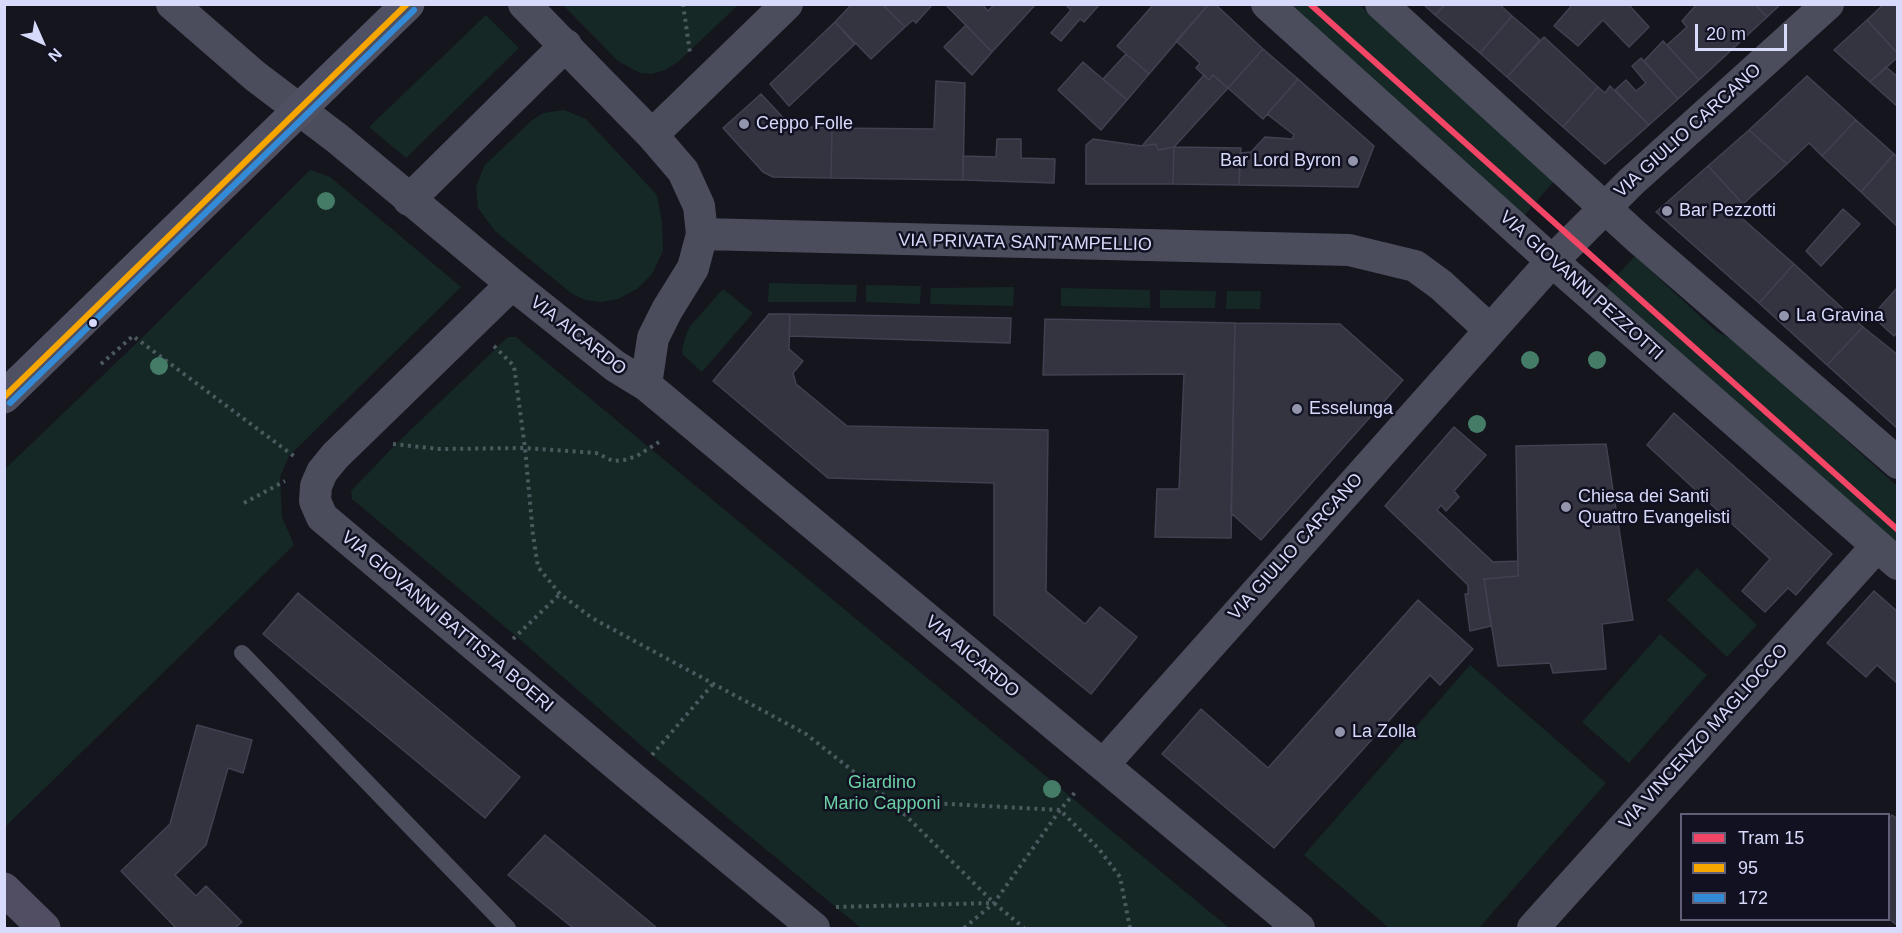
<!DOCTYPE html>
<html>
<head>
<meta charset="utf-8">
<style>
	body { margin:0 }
	#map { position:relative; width:1902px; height:933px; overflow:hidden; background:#15151e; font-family:Helvetica,sans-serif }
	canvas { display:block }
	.frame { position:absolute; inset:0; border:6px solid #d7dafa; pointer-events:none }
	.legend { position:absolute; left:1680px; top:813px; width:210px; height:108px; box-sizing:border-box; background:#112; border:2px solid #606178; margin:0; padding:8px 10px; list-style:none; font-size:18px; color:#d7dafa }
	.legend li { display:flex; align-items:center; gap:12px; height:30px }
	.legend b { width:30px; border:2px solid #606178 }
	.north { position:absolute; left:12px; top:12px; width:60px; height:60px; -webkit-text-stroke:4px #112; paint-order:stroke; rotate:135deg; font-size:16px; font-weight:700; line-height:24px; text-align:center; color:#d7dafa }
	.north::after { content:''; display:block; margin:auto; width:21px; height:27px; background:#d7dafa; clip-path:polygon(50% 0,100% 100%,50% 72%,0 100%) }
	.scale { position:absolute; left:1695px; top:24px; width:92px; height:27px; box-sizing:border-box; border:3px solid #d7dafa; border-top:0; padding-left:8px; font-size:18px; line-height:21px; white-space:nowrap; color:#d7dafa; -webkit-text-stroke:4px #112; paint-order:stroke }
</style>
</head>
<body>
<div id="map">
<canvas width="1902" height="933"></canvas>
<div class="frame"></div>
<ul class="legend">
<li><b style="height:8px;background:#f34667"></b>Tram 15</li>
<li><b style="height:8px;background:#f7a600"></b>95</li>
<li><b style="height:8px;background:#338bd7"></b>172</li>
</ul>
<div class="north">N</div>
<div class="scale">20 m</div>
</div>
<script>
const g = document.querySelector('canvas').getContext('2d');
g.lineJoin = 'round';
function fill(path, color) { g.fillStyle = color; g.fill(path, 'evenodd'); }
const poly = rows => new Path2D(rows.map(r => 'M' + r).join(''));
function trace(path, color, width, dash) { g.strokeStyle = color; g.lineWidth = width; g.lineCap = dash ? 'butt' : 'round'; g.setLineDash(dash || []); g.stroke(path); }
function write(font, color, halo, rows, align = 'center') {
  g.font = font + ' Helvetica,sans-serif'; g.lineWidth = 5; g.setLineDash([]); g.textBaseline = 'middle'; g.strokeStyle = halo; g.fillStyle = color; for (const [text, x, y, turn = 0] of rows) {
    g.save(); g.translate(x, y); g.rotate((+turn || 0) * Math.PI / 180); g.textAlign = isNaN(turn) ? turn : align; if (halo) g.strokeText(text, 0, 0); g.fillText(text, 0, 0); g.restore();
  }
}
fill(poly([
	[563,5,738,5,678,62,665,70,652,74,640,73,618,61],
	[1282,5,1359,5,1555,180,1522,218],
	[486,15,519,48,406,158,369,127],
	[564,110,586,119,657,195,662,222,663,251,652,274,637,289,618,299,601,302,585,300,571,293,495,231,478,208,476,187,484,166,531,121,543,113],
	[310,170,330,177,461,287,289,456,280,477,282,517,294,545,5,827,5,469,144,336],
	[1635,256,1717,332,1734,340,1897,486,1897,557,1601,293],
	[769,283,857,285,856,302,768,302],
	[866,285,921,286,920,304,866,302],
	[1014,287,1013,306,930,304,931,288],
	[1061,288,1150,290,1150,308,1061,306],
	[723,289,753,313,702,372,683,355,682,349,687,332,691,325],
	[1160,290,1216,291,1215,308,1160,308],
	[1227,291,1261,291,1260,309,1226,309],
	[508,337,516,337,1229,928,861,928,652,755,516,636,352,499,351,491,398,442],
	[1697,568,1757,625,1727,657,1667,600],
	[1660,634,1707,675,1629,763,1582,722],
	[1470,665,1606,783,1479,928,1389,928,1304,855]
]), '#152825');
const building = poly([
	[852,4,882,4,905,27,871,59,835,22,852,4],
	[882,4,933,4,916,23,913,20,905,27,882,4],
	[945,4,982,4,988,11,995,4,1036,4,992,52,945,4],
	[1068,4,1100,4,1084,22,1080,19,1061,41,1051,33,1071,10,1067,6,1068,4],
	[1154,4,1209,4,1149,74,1117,46,1154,4],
	[1209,4,1215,4,1263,49,1228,88,1213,75,1209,80,1196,68,1200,63,1176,41,1209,4],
	[1423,4,1446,4,1435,15,1423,4],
	[1446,4,1499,4,1512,16,1480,53,1435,15,1446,4],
	[1573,4,1628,4,1649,27,1629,47,1603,20,1578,46,1554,26,1573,4],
	[1697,4,1755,4,1767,17,1699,80,1667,45,1687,27,1682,21,1697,4],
	[1755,4,1781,4,1767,17,1755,4],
	[1884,4,1898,4,1898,54,1867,20,1884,4],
	[1512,16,1540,40,1507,77,1480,53,1512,16],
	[1867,20,1898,54,1898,57,1870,82,1834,50,1867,20],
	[835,22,855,44,789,106,770,84,835,22],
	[966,25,992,52,972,75,944,47,966,25],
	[1544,37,1598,87,1563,127,1507,77,1544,37],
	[1663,41,1699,80,1678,99,1644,61,1663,41],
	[1263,49,1298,79,1263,119,1228,88,1263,49],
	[1126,54,1149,74,1127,100,1103,79,1126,54],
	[1641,58,1678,99,1649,125,1615,90,1626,80,1636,91,1646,83,1632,66,1641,58],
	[1083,62,1127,100,1101,130,1058,90,1083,62],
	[1886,67,1898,77,1898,107,1870,82,1886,67],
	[1204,75,1209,80,1213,75,1228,88,1174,147,1158,150,1156,144,1142,146,1204,75],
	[1807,76,1856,120,1822,156,1809,143,1787,164,1749,130,1807,76],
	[1298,79,1374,146,1358,187,1239,185,1240,153,1251,152,1265,137,1292,139,1294,135,1267,114,1298,79],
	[936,81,965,83,963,180,831,178,832,128,934,129,936,81],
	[1610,86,1649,125,1605,164,1563,127,1598,87,1605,93,1610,86],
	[761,94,791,126,832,128,831,178,773,177,763,172,723,128,761,94],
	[1856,120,1894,154,1861,192,1822,156,1856,120],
	[1749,130,1787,164,1743,204,1708,166,1749,130],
	[997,139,1021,139,1021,158,1055,159,1054,183,963,180,963,156,996,157,997,139],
	[1093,139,1142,146,1156,144,1158,150,1174,147,1173,184,1086,184,1086,145,1093,139],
	[1174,147,1241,148,1239,185,1173,184,1174,147],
	[1894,154,1898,157,1898,227,1861,192,1894,154],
	[1708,166,1743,204,1735,212,1794,264,1759,303,1656,212,1708,166],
	[1843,209,1860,224,1821,266,1806,251,1843,209],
	[1794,264,1863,327,1827,365,1759,303,1794,264],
	[1898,287,1898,332,1894,336,1872,316,1898,287],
	[769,314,790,314,789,349,803,361,793,373,796,384,847,426,1048,430,1046,591,1085,624,1100,607,1137,637,1091,694,994,615,994,483,828,478,713,381,769,314],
	[790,314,1011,318,1010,343,789,336,790,314],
	[1045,319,1235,323,1231,538,1155,537,1157,489,1179,489,1184,374,1043,375,1045,319],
	[1235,323,1340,324,1403,380,1261,540,1231,513,1235,323],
	[1863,327,1898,355,1898,429,1827,365,1863,327],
	[1674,413,1832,554,1796,595,1788,588,1765,612,1742,591,1770,559,1647,445,1674,413],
	[1454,427,1486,455,1454,491,1459,497,1446,511,1441,505,1437,510,1493,562,1518,561,1518,576,1484,579,1491,626,1470,631,1465,594,1468,594,1468,585,1385,506,1454,427],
	[1606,444,1633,620,1602,624,1606,669,1553,673,1550,663,1498,666,1484,579,1518,576,1516,446,1606,444],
	[1874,591,1898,612,1898,684,1877,665,1866,677,1827,643,1874,591],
	[298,593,520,777,485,818,263,634,298,593],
	[1418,600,1473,649,1440,685,1430,675,1274,848,1162,754,1201,709,1268,768,1418,600],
	[197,725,252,740,243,773,228,768,206,845,175,875,196,896,206,886,242,922,235,928,176,928,121,871,170,824,197,725],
	[1892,815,1898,819,1898,926,1888,918,1888,819,1892,815],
	[545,835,657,928,573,928,508,875,545,835]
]);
fill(building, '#333440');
trace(building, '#414151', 1.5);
trace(poly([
	[683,4,690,53],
	[494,346,514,366,525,448,533,535,538,567,560,594,592,618,806,734,891,801,994,903,1024,928],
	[101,364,133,336,295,457],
	[393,444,439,449,525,448,596,453,613,461,624,460,637,456,659,442],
	[244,503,285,481],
	[513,639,560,594],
	[652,755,713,684],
	[892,801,1060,810,1099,849,1120,877,1130,928],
	[836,907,993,903],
	[964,928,994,903,1060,810,1077,790]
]), '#4c5a60', 4, [3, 4.5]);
trace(poly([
	[242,653,508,928]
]), '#4b4d5d', 16);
trace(poly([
	[172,4,255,76,338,139,512,284,615,366,646,385,1299,928],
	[524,4,652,135,683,171,699,206,702,234,693,268,667,310,653,338,646,385],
	[1267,4,1552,261,1898,564],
	[1381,4,1639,239,1898,463],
	[652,135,787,4],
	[409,200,566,45],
	[702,234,1349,250,1415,266,1441,285,1490,330],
	[512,284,335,456,322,472,316,486,315,501,322,517,630,776,814,928],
	[1103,765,1552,261,1631,182,1828,4],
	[1533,928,1877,546]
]), '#4b4d5d', 32);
trace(poly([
	[4,397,408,4]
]), '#4f5163', 33);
trace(poly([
	[4,889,44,928]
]), '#514e63', 33);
trace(poly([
	[4,397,407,4]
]), '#f7a600', 6);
trace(poly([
	[10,403,414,10]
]), '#338bd7', 6);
trace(poly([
	[1310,4,1898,530]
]), '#f34667', 6);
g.fillStyle = '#457c68';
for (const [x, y] of [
	[326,201],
	[1530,360],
	[1597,360],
	[159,366],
	[1477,424],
	[1052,789]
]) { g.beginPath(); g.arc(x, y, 9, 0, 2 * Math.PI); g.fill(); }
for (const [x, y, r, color] of [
	[744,124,6,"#9395ad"],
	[1353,161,6,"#9395ad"],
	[1667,211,6,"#9395ad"],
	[1784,316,6,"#9395ad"],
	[93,323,5,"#d7dafa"],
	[1297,409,6,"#9395ad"],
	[1566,507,6,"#9395ad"],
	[1340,732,6,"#9395ad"]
]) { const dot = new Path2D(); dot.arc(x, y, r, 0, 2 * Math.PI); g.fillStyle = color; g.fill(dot); trace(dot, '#112', 2); }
write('18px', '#d7dafa', '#112', [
	["Ceppo Folle",756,124],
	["Bar Lord Byron",1341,161,"right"],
	["Bar Pezzotti",1679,211],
	["La Gravina",1796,316],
	["Esselunga",1309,409],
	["Chiesa dei Santi",1578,497],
	["Quattro Evangelisti",1578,518],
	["La Zolla",1352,732]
], 'left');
write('18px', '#d7dafa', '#112', [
	["VIA GIULIO CARCANO",1688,131,-42],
	["VIA PRIVATA SANT'AMPELLIO",1025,243,1],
	["VIA GIOVANNI PEZZOTTI",1581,286,42],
	["VIA AICARDO",578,336,38],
	["VIA GIULIO CARCANO",1296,547,-48],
	["VIA GIOVANNI BATTISTA BOERI",447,622,40],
	["VIA AICARDO",972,657,40],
	["VIA VINCENZO MAGLIOCCO",1704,737,-48]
]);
write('18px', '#6dd0a4', '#112', [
	["Giardino",882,783],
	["Mario Capponi",882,804]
]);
</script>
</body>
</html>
